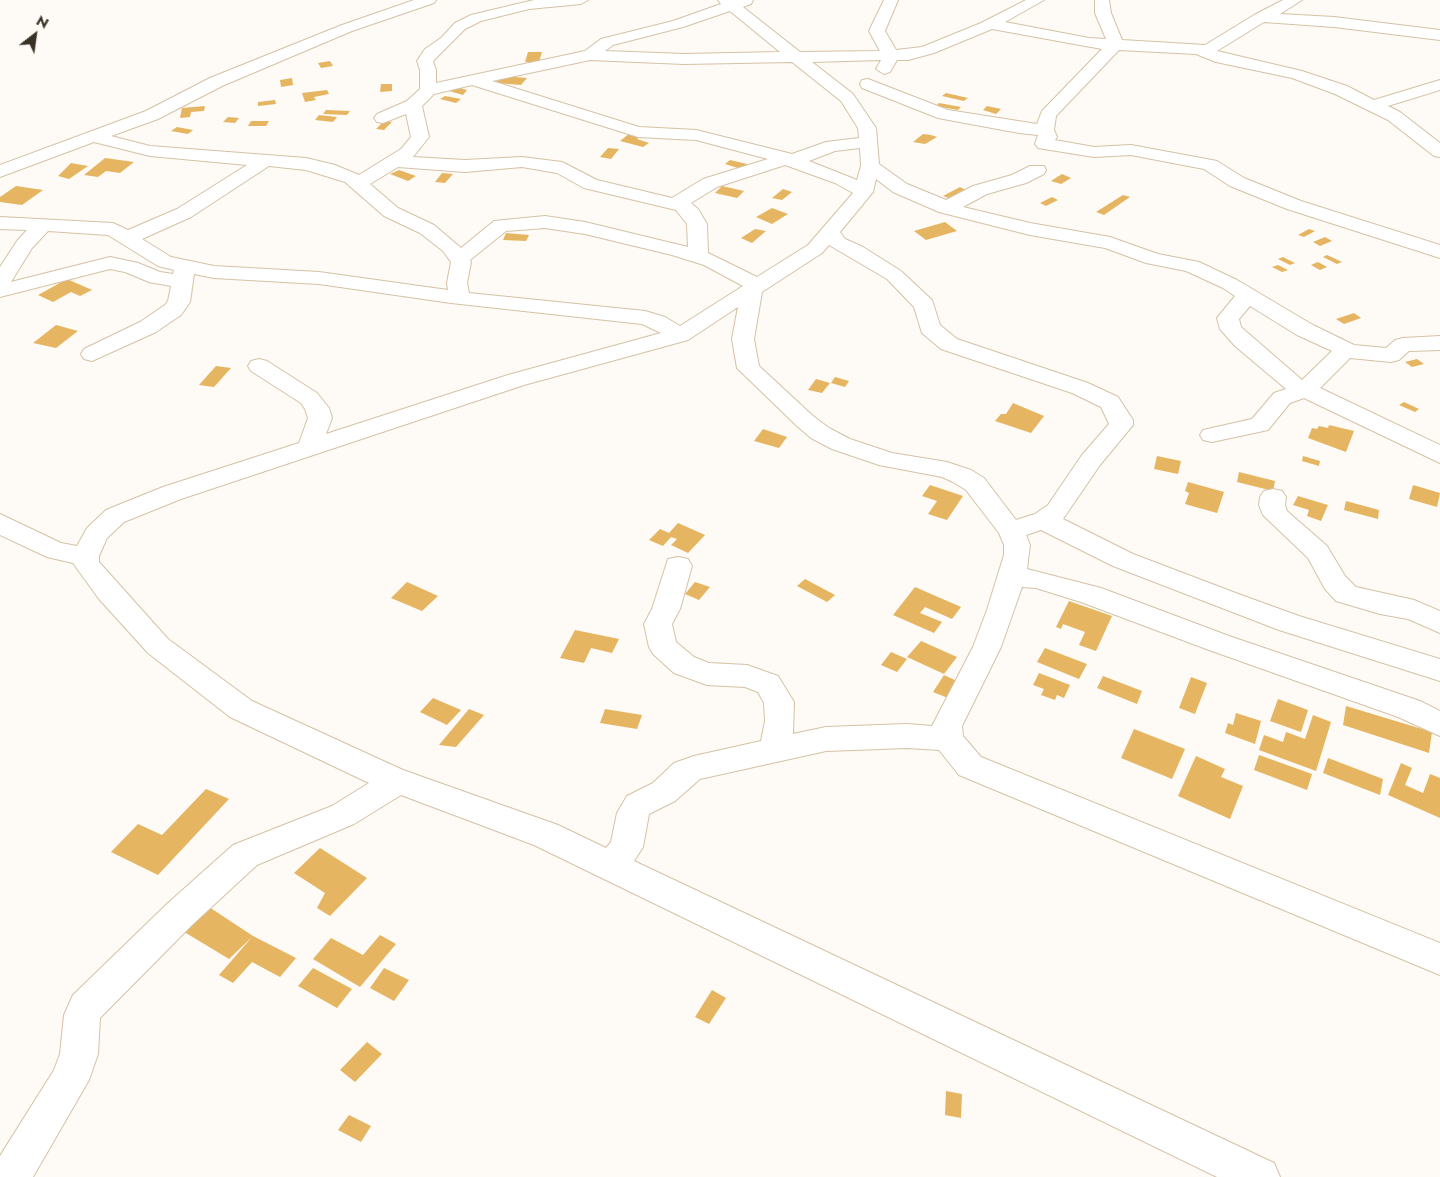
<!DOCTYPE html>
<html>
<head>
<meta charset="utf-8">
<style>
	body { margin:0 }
	#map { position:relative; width:1440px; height:1177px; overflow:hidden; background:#fefaf5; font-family:Jost,sans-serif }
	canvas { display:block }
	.north { position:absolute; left:10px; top:10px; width:50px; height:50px; -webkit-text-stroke:4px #fefaf5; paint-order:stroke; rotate:30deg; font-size:14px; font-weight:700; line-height:20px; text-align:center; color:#383125 }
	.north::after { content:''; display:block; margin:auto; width:18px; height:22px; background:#383125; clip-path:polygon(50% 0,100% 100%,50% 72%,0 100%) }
</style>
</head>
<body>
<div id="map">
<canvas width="1440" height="1177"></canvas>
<div class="north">N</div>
</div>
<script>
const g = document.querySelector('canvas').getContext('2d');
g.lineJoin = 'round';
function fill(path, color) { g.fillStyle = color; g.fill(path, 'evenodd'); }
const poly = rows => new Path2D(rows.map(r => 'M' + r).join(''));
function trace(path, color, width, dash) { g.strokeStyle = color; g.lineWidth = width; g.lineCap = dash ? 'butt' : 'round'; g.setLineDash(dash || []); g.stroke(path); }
fill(poly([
	[528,52,542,52,539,62,525,62],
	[330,61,333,66,321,68,318,63],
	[502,76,527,78,521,85,496,83],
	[292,78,293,85,281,87,280,80],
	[381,84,392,84,392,91,380,92],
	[453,86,467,90,463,95,446,90],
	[327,90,329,94,314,97,316,100,305,102,302,93],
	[946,93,968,98,964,101,942,96],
	[445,96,461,99,456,103,440,99],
	[275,100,276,104,258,106,258,102],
	[939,103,961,107,958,110,936,106],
	[205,106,204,111,191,112,190,117,180,118,182,108],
	[987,106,1001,109,996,114,983,110],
	[326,110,350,111,347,115,323,114],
	[319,115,337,117,333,122,315,120],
	[228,117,239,118,235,123,223,122],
	[251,121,269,121,266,126,248,126],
	[384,121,392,122,384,130,376,129],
	[177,127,193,130,188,134,171,131],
	[630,133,641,136,637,139,649,143,643,147,620,141],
	[923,134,931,135,937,137,925,144,913,142],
	[608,148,619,149,611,159,600,157],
	[105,158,134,162,120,173,106,171,98,177,84,175],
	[730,160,747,164,741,169,725,164],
	[71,163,88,166,69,179,58,176],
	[399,170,416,176,408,181,390,174],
	[442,173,453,174,445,183,435,182],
	[1062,174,1071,178,1061,184,1051,181],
	[16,186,43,190,22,205,0,202,0,197],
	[722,186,744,191,737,198,715,193],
	[960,187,970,192,954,200,943,196],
	[783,189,792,192,782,200,772,198],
	[1123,195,1130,197,1104,215,1096,212],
	[1052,197,1058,200,1046,206,1040,203],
	[772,208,788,214,772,224,756,217],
	[945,222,957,231,926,240,914,231],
	[755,229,766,231,752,243,741,238],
	[1309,229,1315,231,1304,237,1298,235],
	[506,233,529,235,526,241,503,240],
	[1325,237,1332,241,1320,246,1313,242],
	[1327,255,1342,262,1337,264,1323,257],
	[1283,257,1295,263,1290,265,1278,259],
	[1318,262,1327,267,1320,270,1311,265],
	[1278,265,1288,270,1282,272,1272,267],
	[67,279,92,290,80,296,71,292,53,302,38,295],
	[1354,313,1361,318,1344,324,1336,319],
	[56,325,78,331,56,348,33,343],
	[1417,359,1424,364,1412,367,1405,362],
	[216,366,231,368,214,387,199,385],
	[835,377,849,381,845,387,831,383],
	[816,379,830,383,822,393,808,390],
	[1404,402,1419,409,1415,412,1399,405],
	[1013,403,1044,416,1031,433,995,421,1001,414,1006,414],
	[1329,425,1354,431,1346,452,1308,438,1312,428,1317,429,1319,426,1328,428],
	[763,429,787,437,779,448,754,441],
	[1157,456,1181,461,1178,474,1154,469],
	[1303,456,1320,461,1319,466,1302,461],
	[1239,472,1275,481,1273,491,1237,482],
	[1188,482,1224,492,1217,513,1185,504,1189,493,1185,491],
	[930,485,963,496,947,520,928,514,937,501,922,496],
	[1413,485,1440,493,1437,507,1409,499],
	[1298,496,1328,505,1321,521,1307,516,1309,510,1293,505],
	[1346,501,1379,510,1378,519,1344,510],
	[678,523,705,535,688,553,671,545,677,539,671,537,663,546,649,540,660,529,669,533],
	[805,579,835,595,827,602,797,586],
	[407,582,438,596,422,611,391,598],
	[695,582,710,587,699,600,685,594],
	[915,587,961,607,952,619,925,607,920,613,942,622,934,633,893,615],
	[1069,601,1112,616,1096,651,1079,645,1085,632,1063,624,1061,629,1056,627],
	[575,630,619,639,612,653,591,648,584,663,560,658],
	[921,641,957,657,944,674,907,657],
	[1045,648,1087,664,1079,679,1037,662],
	[891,652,907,659,897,672,881,665],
	[1039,673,1070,685,1064,698,1057,695,1055,700,1041,695,1044,689,1033,685],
	[944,675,959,682,948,698,933,692],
	[1103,676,1142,691,1137,704,1097,688],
	[1191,677,1207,683,1195,714,1179,708],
	[433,698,461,710,447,725,420,712],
	[1278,699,1308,710,1301,732,1270,721],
	[1346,706,1432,732,1429,753,1343,725],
	[469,709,484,715,456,747,439,745],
	[605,709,642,715,637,729,600,723],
	[1236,713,1261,721,1255,744,1225,733,1228,723,1233,725],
	[1313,715,1331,722,1316,771,1259,750,1264,735,1283,742,1286,732,1305,739],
	[1134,729,1185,749,1172,779,1121,758],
	[1259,755,1312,774,1307,790,1254,770],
	[1196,756,1225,769,1221,777,1243,786,1230,819,1178,796],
	[1328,758,1383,779,1380,795,1323,773],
	[1401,763,1412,768,1405,785,1423,793,1430,774,1440,778,1440,818,1388,795],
	[206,789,229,799,158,875,111,852,138,824,162,835],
	[320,848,367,878,330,916,317,908,325,893,294,873],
	[206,905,253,936,296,958,280,977,252,962,233,983,219,975,252,937,229,959,181,930],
	[380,935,396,944,360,987,313,959,331,938,363,955],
	[313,968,352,989,337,1008,298,986],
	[384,968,409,980,394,1001,370,988],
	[712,990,726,998,709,1024,695,1017],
	[367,1042,382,1054,355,1082,340,1070],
	[946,1091,962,1094,961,1118,945,1115],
	[349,1115,371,1126,361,1142,338,1130]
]), '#e6b561');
const minor = poly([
	[414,0,436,0,434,3,352,31,222,86,158,119,111,136,150,146,306,158,335,165,359,175,401,149,411,137,406,114,383,123,377,122,374,118,377,114,407,101,420,89,420,70,417,61,425,49,441,38,455,23,471,15,534,0,588,0,581,4,529,9,481,21,465,29,433,61,436,70,436,83,585,51,601,39,673,21,721,4,718,0,753,0,751,4,743,7,800,52,880,51,869,31,884,0,898,0,885,31,896,50,922,47,981,23,1026,0,1044,0,1005,22,1089,38,1106,39,1095,13,1095,0,1109,0,1111,13,1122,40,1205,45,1256,14,1283,0,1302,0,1280,14,1334,17,1440,30,1440,40,1334,27,1264,22,1217,51,1302,71,1347,86,1374,100,1440,80,1440,90,1388,106,1400,112,1440,143,1440,157,1434,156,1388,120,1335,94,1292,78,1216,62,1196,54,1119,50,1056,116,1054,130,1057,137,1055,140,1094,147,1131,145,1217,161,1244,178,1301,201,1440,245,1440,258,1287,209,1230,186,1204,169,1131,155,1094,157,1044,149,1038,148,1035,144,1038,135,1019,133,938,118,862,88,860,84,862,80,868,79,948,110,1037,124,1042,111,1102,49,992,29,934,53,908,60,897,60,890,72,884,74,876,69,881,60,812,62,853,94,876,128,879,164,907,184,946,200,973,186,1012,175,1030,166,1044,166,1046,170,1044,174,1026,183,987,194,963,207,1030,223,1110,237,1158,254,1199,262,1237,280,1313,325,1354,345,1386,348,1395,340,1403,338,1440,336,1440,350,1409,351,1399,360,1391,362,1350,358,1320,388,1440,445,1440,463,1304,398,1290,403,1268,430,1212,442,1203,440,1200,435,1203,430,1252,419,1274,393,1286,389,1235,346,1220,329,1217,318,1235,296,1223,288,1186,271,1146,263,1105,248,1030,235,939,212,893,192,876,179,873,192,840,232,845,239,863,247,901,271,932,300,940,325,957,339,1088,383,1118,397,1133,420,1133,425,1100,465,1063,519,1133,554,1241,595,1299,616,1440,659,1440,681,1279,630,1113,566,1041,530,1026,535,1030,545,1027,569,1101,588,1229,636,1420,701,1440,711,1440,736,1398,717,1209,650,1081,602,1036,588,1022,587,1001,647,962,726,963,736,981,757,1440,943,1440,975,959,775,939,750,907,748,826,751,700,779,675,801,649,814,643,847,634,861,1274,1163,1280,1177,1217,1177,534,845,401,795,354,824,257,865,192,925,100,1018,98,1054,89,1080,33,1177,0,1177,0,1156,54,1070,60,1054,64,1015,73,995,168,903,233,845,332,806,369,783,230,717,148,653,99,599,73,563,47,557,0,535,0,514,61,543,77,546,87,528,106,510,163,487,299,443,308,418,305,409,301,403,251,371,248,366,251,361,259,359,267,361,317,393,329,408,332,418,326,434,508,375,661,333,642,324,451,303,319,284,214,278,194,274,190,302,181,315,156,332,92,361,84,359,81,354,84,349,140,322,165,305,168,301,171,286,149,282,125,272,110,269,0,297,0,267,17,241,27,230,0,229,0,217,113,223,128,230,177,209,247,165,150,156,94,142,0,177,0,165,146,111,210,78,342,25,414,0],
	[730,11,780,52,684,54,605,51,613,45,683,27,730,11],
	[590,60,684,64,792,62,841,101,858,128,859,138,826,142,792,154,696,130,639,127,492,81,590,60],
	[472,85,638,137,696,140,768,159,703,179,672,198,597,180,562,162,522,157,465,160,413,157,429,137,422,106,434,94,472,85],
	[860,148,861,166,857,180,809,161,835,151,860,148],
	[785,165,835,183,853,193,808,245,757,277,708,253,707,224,698,209,691,203,717,187,785,165],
	[269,166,306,170,345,182,384,216,420,233,443,251,451,262,447,283,448,290,319,272,214,266,171,257,142,239,191,217,269,166],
	[398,167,465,172,522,167,557,173,584,188,676,210,687,224,688,247,585,222,545,216,494,221,461,248,434,225,398,208,370,184,398,167],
	[545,228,585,234,672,255,704,265,743,286,680,326,665,317,645,311,469,293,467,283,471,262,470,260,506,231,545,228],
	[48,231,108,235,158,266,174,270,173,274,160,272,138,263,110,257,11,282,32,248,48,231],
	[829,245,887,279,914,307,922,333,941,349,1072,393,1101,407,1109,424,1082,455,1048,505,1035,514,1016,520,984,478,971,470,947,462,892,453,850,439,829,428,813,416,759,366,754,339,762,292,822,253,829,245],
	[1250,306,1297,335,1332,351,1302,380,1241,327,1239,319,1250,306],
	[738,307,732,339,737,368,797,426,811,438,832,449,879,465,942,477,953,482,966,490,999,533,1004,545,1004,555,987,610,973,647,932,726,907,724,826,727,793,734,794,702,778,676,747,665,709,663,694,657,676,642,672,624,680,609,692,566,688,559,678,557,668,559,652,609,644,624,649,647,653,654,674,673,707,685,745,687,758,692,764,703,765,721,761,741,694,756,674,763,653,783,627,796,617,813,611,842,606,848,558,825,403,770,252,701,168,639,99,562,99,556,107,538,124,522,181,499,524,385,688,340,738,307],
	[1273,489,1282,491,1286,497,1285,505,1287,511,1327,546,1345,576,1356,587,1414,600,1440,611,1440,633,1408,619,1380,614,1336,601,1325,589,1308,558,1263,515,1259,505,1260,497,1264,491,1273,489]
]);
trace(minor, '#d4c2a6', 2);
fill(minor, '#fff');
</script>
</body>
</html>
